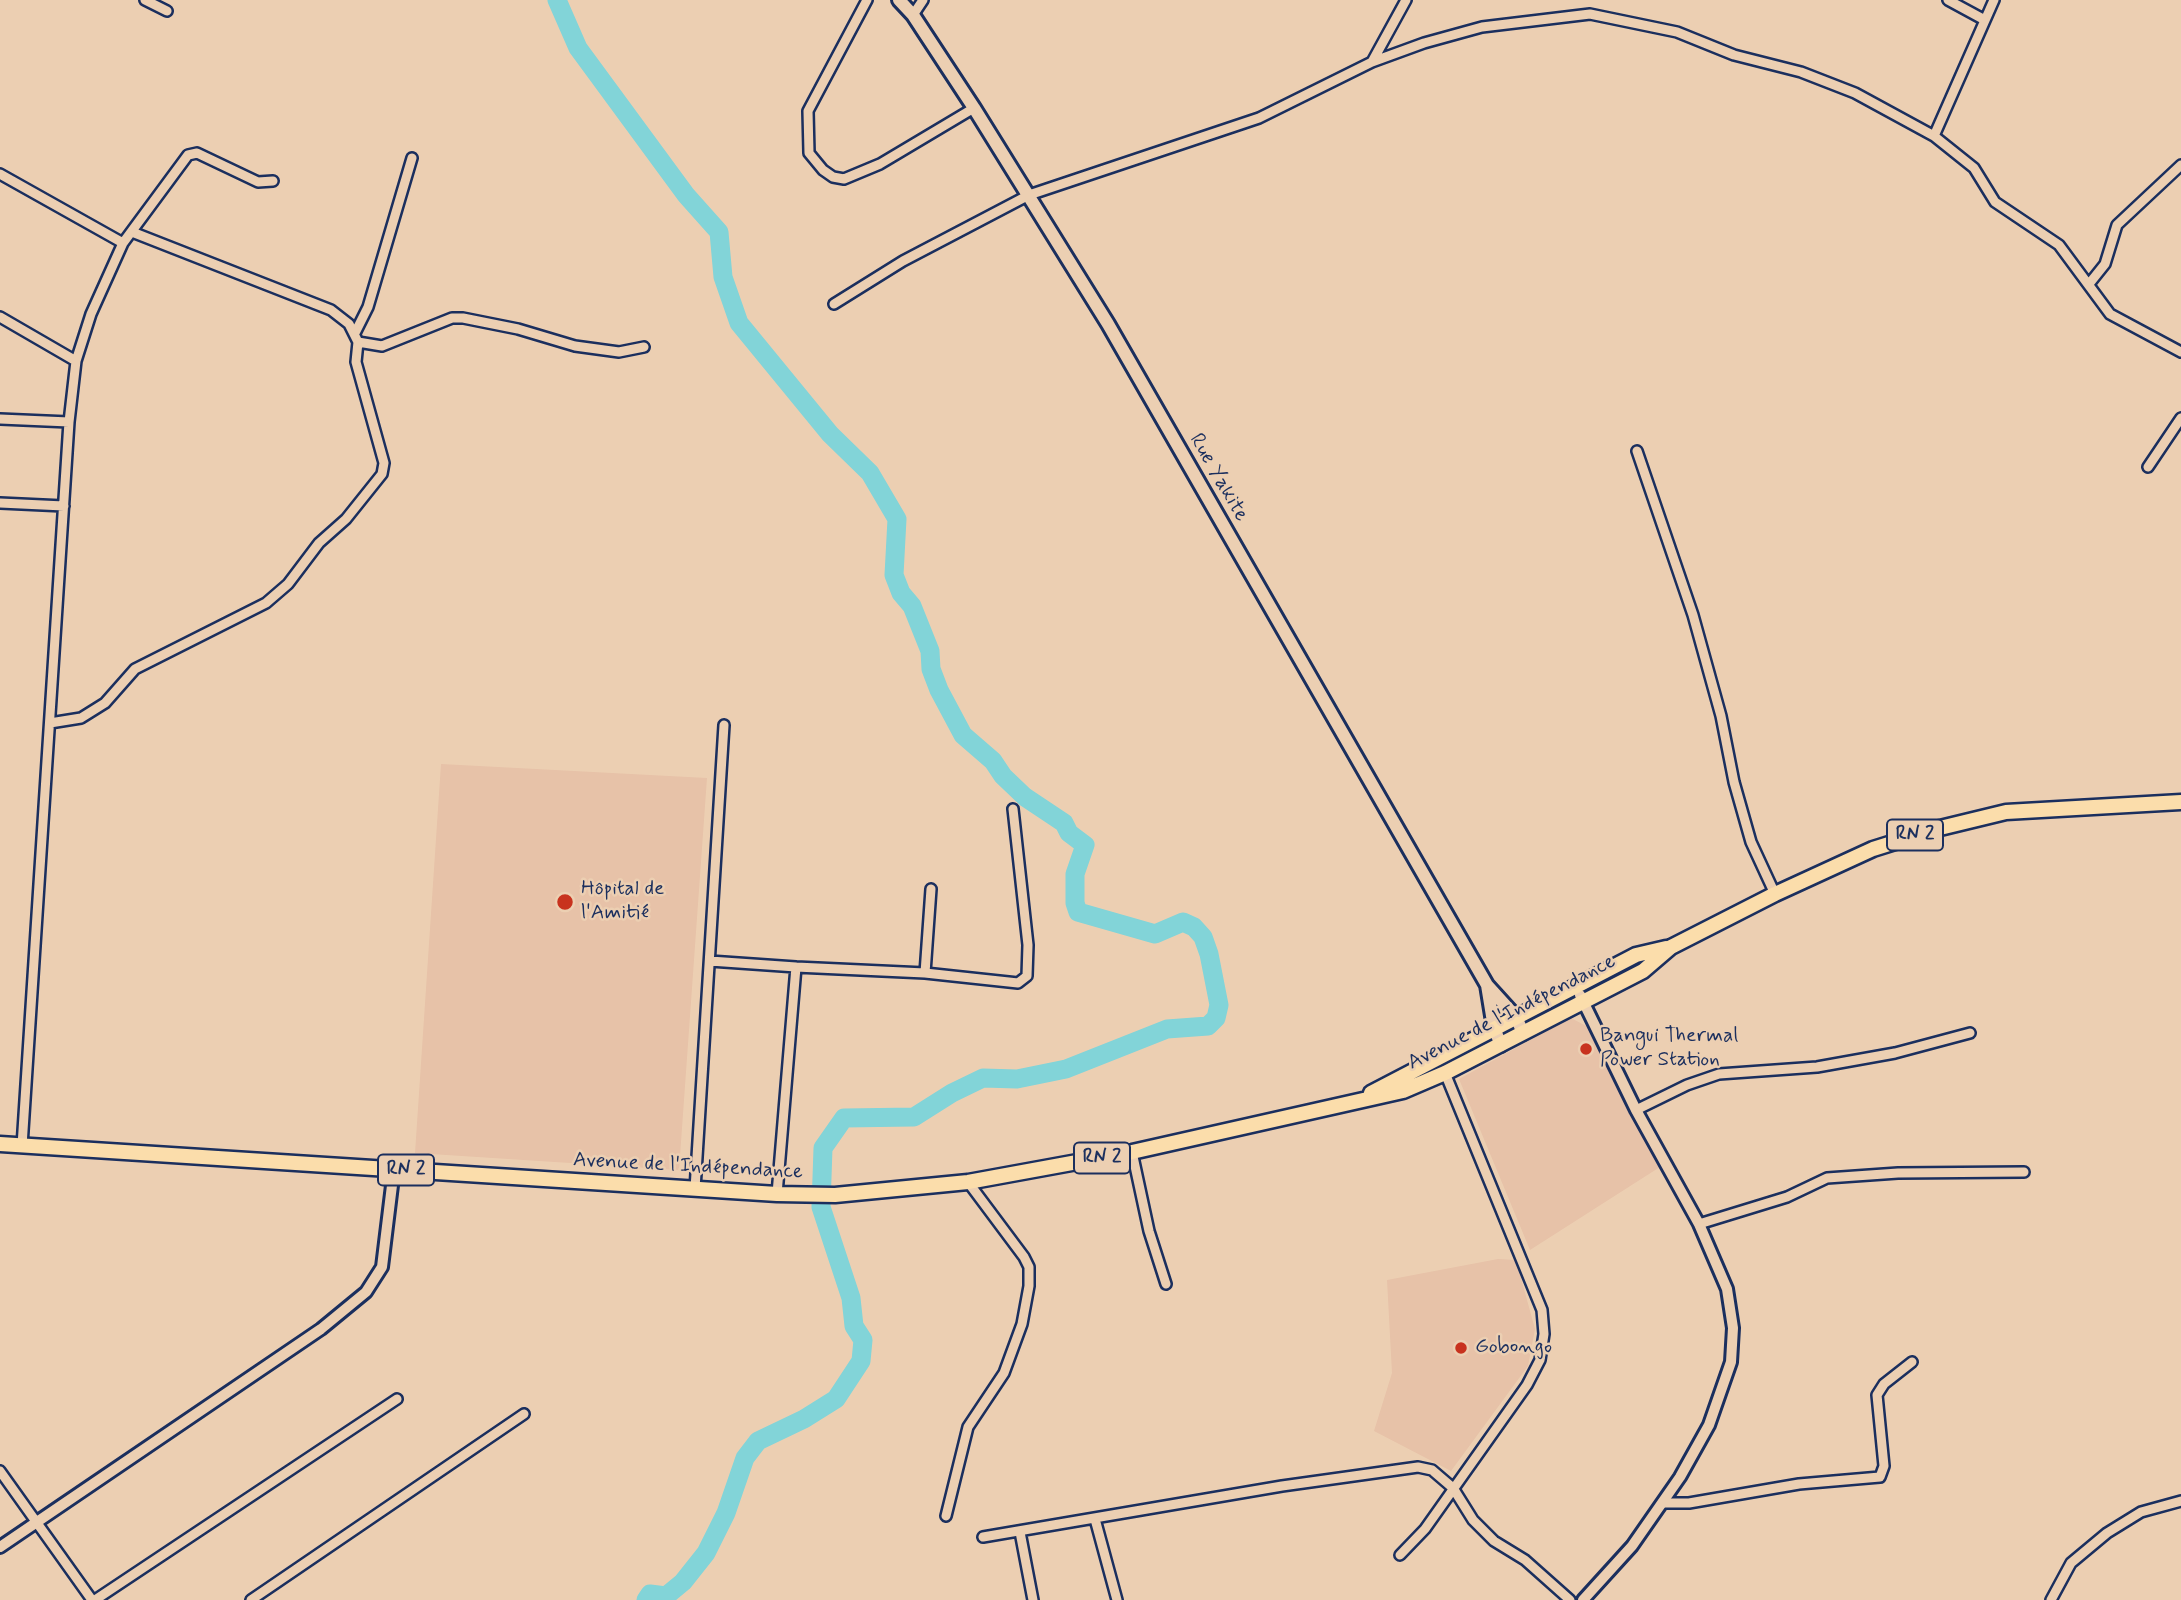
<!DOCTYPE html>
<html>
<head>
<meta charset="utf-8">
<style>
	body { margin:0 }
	canvas { display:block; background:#eccfb2 }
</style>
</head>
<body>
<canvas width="2181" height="1600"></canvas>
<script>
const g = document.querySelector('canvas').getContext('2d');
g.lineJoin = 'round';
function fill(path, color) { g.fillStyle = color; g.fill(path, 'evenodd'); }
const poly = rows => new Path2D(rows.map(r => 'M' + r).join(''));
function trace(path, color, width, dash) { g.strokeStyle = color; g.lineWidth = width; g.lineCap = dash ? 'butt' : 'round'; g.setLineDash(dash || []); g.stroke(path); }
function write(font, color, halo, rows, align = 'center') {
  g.font = font + ' Mynerve,sans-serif'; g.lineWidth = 5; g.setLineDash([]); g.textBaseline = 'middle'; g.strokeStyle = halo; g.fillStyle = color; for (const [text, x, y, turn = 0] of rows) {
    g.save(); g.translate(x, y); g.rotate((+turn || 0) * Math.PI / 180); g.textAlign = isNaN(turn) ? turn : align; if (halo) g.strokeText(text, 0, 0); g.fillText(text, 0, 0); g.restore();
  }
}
fill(poly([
	[441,764,707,778,679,1170,415,1153],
	[1571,1018,1590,1028,1660,1167,1530,1250,1459,1079],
	[1498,1259,1516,1260,1535,1329,1528,1366,1451,1471,1374,1431,1392,1373,1387,1280]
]), '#e7c2a8');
trace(poly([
	[666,1596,668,1600]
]), '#5992a7', 3.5);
trace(poly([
	[557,0,578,48,686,195,719,232,723,277,739,323,830,434,870,473,897,519,894,575,901,593,912,606,930,651,931,669,939,690,963,735,993,761,1003,776,1025,797,1064,823,1069,833,1085,845,1075,874,1075,903,1078,912,1155,934,1183,922,1194,927,1203,937,1209,954,1219,1005,1216,1018,1208,1026,1167,1029,1066,1069,1017,1079,983,1078,952,1093,914,1117,844,1118,823,1148,821,1207,851,1298,854,1326,863,1340,861,1361,836,1399,804,1419,758,1441,745,1458,726,1513,706,1553,683,1582,666,1596,650,1594,646,1600]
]), '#82d4d8', 19);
const minor = poly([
	[145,0,167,11],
	[867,0,808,111,809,153,823,170,833,177,844,179,880,164,974,108],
	[1948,0,1983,19],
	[913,15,923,0],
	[1372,62,1406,0],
	[1934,136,1994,0],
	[0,174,123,243],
	[2089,284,2105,264,2117,225,2181,165],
	[834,304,903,261,1029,195,1259,118,1372,62,1424,43,1482,27,1590,14,1677,32,1734,55,1801,72,1855,93,1934,136,1974,168,1995,202,2059,245,2110,314,2181,352],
	[0,317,76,361,69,422,22,1146],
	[355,333,368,307,412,158],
	[358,342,382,346,452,318,463,318,518,329,575,346,619,352,644,347],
	[76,361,91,314,123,243,188,155,197,153,258,182,273,181],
	[0,419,69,422],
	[1637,451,1693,615,1721,716,1734,782,1751,842,1775,894],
	[2148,467,2181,418],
	[0,503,64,506],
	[50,723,81,718,105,703,135,669,266,603,288,584,319,543,346,519,382,474,384,463,356,362,358,342,349,324,331,310,132,232],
	[710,961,796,967],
	[925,973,931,889],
	[1636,1110,1687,1085,1719,1074,1817,1067,1895,1053,1970,1033],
	[1132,1152,1149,1231,1166,1284],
	[695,1189,724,725],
	[777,1194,796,967,925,973,1018,983,1027,976,1028,945,1013,809],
	[1699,1224,1787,1197,1827,1178,1898,1173,2024,1172],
	[0,1471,92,1600],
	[1662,1503,1689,1503,1799,1484,1880,1477,1884,1466,1877,1395,1884,1384,1912,1362],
	[946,1516,968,1427,1004,1373,1022,1324,1029,1286,1029,1267,1024,1257,968,1182],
	[1095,1519,1117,1600],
	[1020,1532,1033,1600],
	[983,1537,1282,1486,1418,1467,1432,1470,1453,1488,1473,1520,1494,1541,1525,1560,1570,1600],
	[1400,1555,1425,1529,1527,1385,1540,1360,1544,1334,1542,1310,1445,1073],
	[95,1600,397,1399],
	[251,1600,524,1414],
	[2051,1600,2071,1563,2107,1533,2141,1512,2181,1501]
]);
const tertiary = poly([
	[1580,995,1636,1110,1699,1224,1727,1289,1733,1328,1731,1362,1709,1425,1680,1477,1632,1546,1583,1600],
	[0,1547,321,1329,366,1292,382,1267,394,1169]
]);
const secondary = poly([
	[899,0,913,15,974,108,1108,324,1487,985,1516,1017,1523,1033],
	[1487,985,1494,1028,1501,1045]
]);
const primary = poly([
	[1371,1093,1636,955,1666,948],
	[0,1144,777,1194,835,1195,968,1182,1132,1152,1403,1091,1445,1073,1643,971,1671,947,1775,894,1873,849,1940,828,2006,812,2181,802]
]);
trace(minor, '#1b2f5e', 14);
trace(tertiary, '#1b2f5e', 16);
trace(secondary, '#1b2f5e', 18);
trace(primary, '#1b2f5e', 19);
trace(minor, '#eccfb2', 9);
trace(tertiary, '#eccfb2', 10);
trace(secondary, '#eccfb2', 12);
trace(primary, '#fbddab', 14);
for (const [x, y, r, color] of [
	[565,902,9,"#c8321e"],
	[1586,1049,7,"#c8321e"],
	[1461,1348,7,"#c8321e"]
]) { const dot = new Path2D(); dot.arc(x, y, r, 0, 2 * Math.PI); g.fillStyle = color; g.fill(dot); trace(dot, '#eccfb2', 2.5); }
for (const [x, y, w] of [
	[1915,835,56],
	[1102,1158,56],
	[406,1170,56]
]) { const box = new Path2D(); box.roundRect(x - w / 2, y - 15.5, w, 31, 5); g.fillStyle = '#eccfb2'; g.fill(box); trace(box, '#1b2f5e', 2); }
write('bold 19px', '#1b2f5e', null, [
	["RN 2",1915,835],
	["RN 2",1102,1158],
	["RN 2",406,1170]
]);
write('21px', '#1b2f5e', '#eccfb2', [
	["Rue Yakite",1218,478,60],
	["Avenue de l'Indépendance",1512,1013,-27],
	["Avenue de l'Indépendance",688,1167,3]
]);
write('21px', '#1b2f5e', '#eccfb2', [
	["Hôpital de",581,890],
	["l'Amitié",581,914],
	["Bangui Thermal",1600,1037],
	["Power Station",1600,1061],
	["Gobongo",1475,1348]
], 'left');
</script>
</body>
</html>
